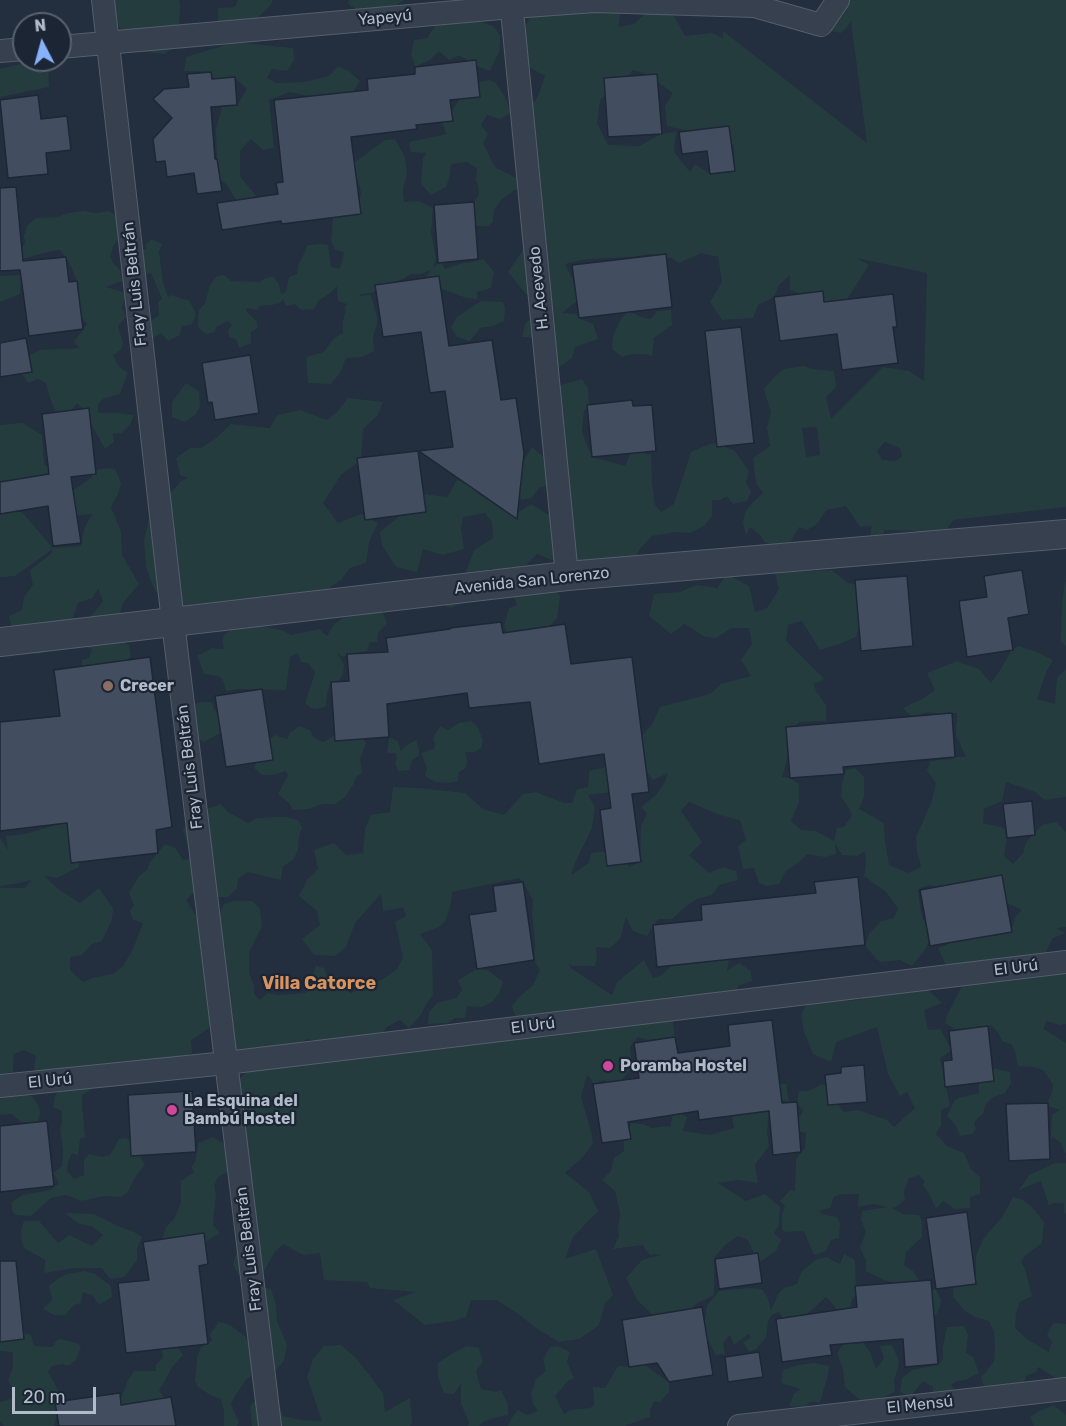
<!DOCTYPE html>
<html>
<head>
<meta charset="utf-8">
<style>
	body { margin:0 }
	#map { position:relative; width:1066px; height:1426px; overflow:hidden; background:#232e3e; font-family:Rubik,sans-serif }
	canvas { display:block }
	.north { position:absolute; left:12px; top:12px; width:60px; height:60px; box-sizing:border-box; background:#1c2533; border:2px solid #58616f; border-radius:50%; rotate:354deg; font-size:16px; font-weight:700; line-height:24px; text-align:center; color:#b2bbc9 }
	.north::after { content:''; display:block; margin:auto; width:21px; height:27px; background:#85b2fb; clip-path:polygon(50% 0,100% 100%,50% 72%,0 100%) }
	.scale { position:absolute; left:12px; top:1387px; width:84px; height:27px; box-sizing:border-box; border:3px solid #b2bbc9; border-top:0; padding-left:8px; font-size:18px; line-height:21px; white-space:nowrap; color:#b2bbc9; -webkit-text-stroke:4px #1c2533; paint-order:stroke }
</style>
</head>
<body>
<div id="map">
<canvas width="1066" height="1426"></canvas>
<div class="north">N</div>
<div class="scale">20 m</div>
</div>
<script>
const g = document.querySelector('canvas').getContext('2d');
g.lineJoin = 'round';
function fill(path, color) { g.fillStyle = color; g.fill(path, 'evenodd'); }
const poly = rows => new Path2D(rows.map(r => 'M' + r).join(''));
function trace(path, color, width, dash) { g.strokeStyle = color; g.lineWidth = width; g.lineCap = dash ? 'butt' : 'round'; g.setLineDash(dash || []); g.stroke(path); }
function write(font, color, halo, rows, align = 'center') {
  g.font = font + ' Rubik,sans-serif'; g.lineWidth = 4.5; g.setLineDash([]); g.textBaseline = 'middle'; g.strokeStyle = halo; g.fillStyle = color; for (const [text, x, y, turn = 0] of rows) {
    g.save(); g.translate(x, y); g.rotate((+turn || 0) * Math.PI / 180); g.textAlign = isNaN(turn) ? turn : align; if (halo) g.strokeText(text, 0, 0); g.fillText(text, 0, 0); g.restore();
  }
}
fill(poly([
	[103,0,179,0,180,5,179,27,174,46,165,54,145,52,140,48,126,42,118,24],
	[238,0,273,0,270,6,254,21,218,23,218,8,235,7],
	[349,0,404,0,394,7,389,31,348,4],
	[828,0,1066,0,1066,507,953,520,948,528,942,544,915,540,918,531,884,530,883,539,870,536,872,526,860,527,846,506,827,510,816,525,807,530,799,527,789,545,778,547,764,542,760,535,750,527,746,535,743,523,745,512,752,503,763,493,756,483,753,458,770,446,767,428,771,413,764,389,774,377,784,369,804,366,812,369,834,371,836,387,826,397,831,419,883,367,909,371,924,381,927,273,856,258,869,265,846,301,828,305,819,300,790,290,790,275,779,285,774,297,758,305,753,318,722,320,710,302,722,282,718,257,701,253,679,263,671,258,649,254,633,257,587,259,565,264,573,280,577,301,562,313,576,314,579,318,593,324,598,339,575,347,572,358,548,375,539,338,522,337,525,324,536,312,529,298,508,272,523,250,540,236,526,113,538,96,545,76,527,66,522,36,530,16,596,1,620,14,619,27,634,24,652,7,674,16,685,36,712,33,723,38,723,31,867,143,851,21,847,27,841,33,830,31,828,18],
	[633,70,646,74,673,93,665,106,667,126,688,131,717,134,734,145,735,171,710,174,695,164,690,172,674,152,676,132,661,134,639,146,608,145,597,123,600,100,624,81],
	[817,427,820,455,806,457,802,428],
	[885,442,900,448,902,456,896,461,882,460,877,451],
	[444,13,455,18,461,24,475,20,493,26,500,35,500,50,490,71,474,65,463,57,458,56,449,60,439,51,430,60,415,67,411,54,414,40,427,38],
	[235,42,293,48,294,60,287,71,272,69,267,78,276,83,305,82,329,76,338,66,350,72,360,81,353,92,328,94,317,98,290,92,269,100,274,148,263,150,251,139,240,151,240,176,257,197,239,205,227,185,221,180,217,159,216,129,222,107,237,105,247,89,234,77,217,90,211,72,184,71,186,57],
	[38,60,48,60,49,87,0,97,0,69],
	[488,80,495,82,504,95,511,113,500,119,487,115,481,125,488,134,483,143,495,167,520,180,521,186,502,199,494,210,493,222,488,226,475,226,471,215,474,202,479,195,478,185,476,181,477,168,467,162,451,164,450,175,446,187,431,195,421,184,423,158,427,153,411,152,409,142,446,134,442,121,449,115,459,100,480,82],
	[395,139,405,157,407,174,403,190,404,202,419,201,433,208,431,232,436,259,433,268,440,261,445,269,462,263,468,263,483,259,494,272,491,288,477,292,477,299,466,298,437,287,425,279,431,270,420,274,411,274,403,279,381,287,372,293,361,294,360,296,371,295,377,317,377,324,373,337,374,351,362,357,346,358,340,373,331,384,308,383,306,357,324,352,333,339,343,333,343,321,346,308,343,310,347,304,338,301,337,286,329,294,319,300,314,309,301,310,295,304,286,306,283,299,281,302,272,305,259,306,258,310,247,308,246,311,257,322,258,328,251,332,251,343,239,348,236,339,229,337,228,330,232,325,228,321,216,327,215,332,207,334,203,332,198,327,198,318,199,310,205,303,210,285,217,276,224,275,231,281,259,282,266,278,273,276,279,284,281,294,286,292,289,277,297,274,298,266,308,245,321,244,328,245,331,267,339,269,342,262,344,252,335,250,331,241,333,218,344,215,358,206,361,193,358,180,347,168,385,140],
	[83,211,96,213,109,211,120,218,121,226,118,240,113,247,110,256,113,263,120,270,122,281,106,287,123,292,125,298,122,307,126,317,118,326,123,343,121,350,113,355,119,367,128,373,120,394,103,399,98,405,98,413,117,413,134,415,130,424,122,433,113,434,114,442,105,449,82,408,77,403,71,411,56,413,50,398,46,383,38,379,28,383,22,374,23,359,40,350,79,348,74,342,87,324,78,313,77,281,70,264,60,250,47,252,19,260,16,256,25,243,24,236,27,226,36,218,57,217,69,213],
	[152,239,162,244,159,252,163,283,168,297,173,295,182,299,189,300,195,312,195,318,191,325,182,326,180,335,168,341,161,333,153,338,149,332,148,323,159,315,158,302,162,299,151,273,145,275,141,251,146,249,146,244],
	[21,275,20,294,0,302,0,276],
	[481,301,503,302,505,308,504,321,493,326,480,328,470,341,457,337,451,327,457,317],
	[628,310,641,317,651,319,657,311,671,310,672,325,654,338,652,356,645,354,632,354,622,357,612,349,613,336,620,321],
	[582,379,588,388,589,405,584,411,582,432,592,457,625,466,632,450,651,455,652,483,655,505,661,512,674,504,691,452,712,443,734,450,749,471,746,482,751,492,747,501,733,504,727,496,720,500,712,500,712,516,704,526,690,533,676,532,652,536,640,549,633,560,559,563,537,554,525,566,521,574,503,584,491,568,474,579,475,598,450,608,441,604,463,580,474,550,493,538,492,522,485,513,463,517,461,529,464,549,443,555,423,549,417,572,396,567,382,545,380,532,408,509,424,494,447,497,457,480,468,482,480,495,512,516,531,504,552,517,551,484,539,488,532,498,521,500,517,485,522,463,532,447,547,460,553,387],
	[186,383,199,391,200,407,196,414,185,422,172,417,172,402],
	[348,398,383,402,378,415,363,429,361,460,341,475,323,503,338,523,361,514,378,523,369,542,366,563,350,568,341,580,323,592,303,617,297,623,274,621,219,626,160,598,151,582,146,566,144,541,149,518,181,481,189,478,180,475,176,458,190,448,201,448,215,439,231,424,270,428,277,415,300,410,327,420,336,413],
	[23,423,42,435,44,464,69,484,0,483,0,425],
	[106,468,115,469,121,483,118,494,111,507,121,532,122,555,139,584,123,603,119,616,122,641,129,645,131,657,124,662,82,669,82,660,89,658,92,649,86,647,83,641,87,621,103,601,98,589,92,598,78,603,63,647,38,654,18,651,9,616,22,610,24,597,33,585,30,570,51,554,53,549,15,576,0,577,0,509,22,512,53,548,81,546,84,529,92,514,71,516,68,494,92,477,93,471],
	[832,570,848,583,877,588,865,609,856,637,839,644,820,650,802,621,788,625,786,641,824,679,814,684,816,691,826,705,826,721,799,722,786,737,788,756,782,777,790,778,799,784,799,802,791,821,801,830,816,831,834,841,837,828,844,827,852,815,849,808,841,797,842,783,846,770,855,768,864,777,864,797,859,809,884,823,885,842,889,865,909,873,921,867,917,852,916,837,931,803,936,783,927,771,930,761,952,759,955,757,966,757,956,735,957,713,952,713,946,715,927,712,912,717,903,708,924,698,935,690,927,673,957,661,979,669,991,683,999,672,1011,651,1018,646,1037,652,1053,660,1046,672,1037,699,1055,704,1057,678,1066,669,1066,797,1045,800,1035,792,1006,782,1002,801,984,809,983,823,1004,828,1007,838,1004,856,1013,864,1023,853,1026,842,1042,825,1056,822,1066,832,1066,927,1056,928,1065,933,1053,938,1045,954,1066,969,1066,1024,1060,1025,1046,1021,1044,1029,1066,1043,1066,1154,1064,1151,1061,1143,1051,1136,1052,1115,1060,1110,1046,1105,1052,1093,1053,1085,1044,1071,1035,1067,1018,1066,1015,1051,1011,1044,1002,1041,999,1034,991,1025,976,1031,961,1033,945,1023,947,1015,968,974,948,970,938,948,947,945,951,939,978,931,996,936,1013,926,1015,917,1022,910,1009,904,962,889,951,884,942,888,930,885,918,889,920,907,922,917,932,930,927,947,912,966,900,960,881,962,876,959,865,945,869,934,881,921,894,918,898,908,886,892,864,876,866,864,865,851,857,856,842,855,835,843,836,854,825,857,807,854,798,863,786,871,779,884,767,886,759,883,754,868,743,869,738,846,746,840,740,820,720,815,689,802,681,811,702,842,689,855,709,873,723,867,736,871,738,880,719,885,712,895,697,899,684,908,672,919,658,919,647,936,633,931,626,917,620,939,610,948,596,947,597,958,595,966,572,966,568,963,572,969,612,995,617,982,644,960,653,978,662,975,678,959,729,960,727,971,739,963,751,971,752,981,738,986,734,998,672,1017,675,1037,648,1040,638,1037,630,1047,632,1067,622,1080,628,1093,613,1088,604,1080,593,1084,590,1077,587,1075,581,1097,592,1135,593,1143,583,1157,565,1173,589,1192,598,1211,573,1237,565,1259,596,1249,613,1295,605,1303,599,1325,579,1339,559,1342,536,1328,517,1313,496,1300,471,1300,466,1317,454,1321,425,1325,393,1300,416,1292,370,1288,367,1282,324,1280,320,1253,303,1255,283,1244,274,1253,262,1275,242,1280,233,1265,245,1219,237,1153,249,1122,232,1117,218,1098,250,1069,517,1022,512,1006,518,998,533,985,540,970,534,960,535,944,532,913,533,900,523,882,519,878,452,892,451,903,446,920,439,927,420,934,432,950,433,995,426,1004,421,1015,409,1028,400,1020,387,1027,376,1041,336,1049,317,1041,308,1039,237,1069,218,999,209,1028,191,1040,192,1053,174,1061,37,1077,34,1067,36,1056,24,1050,14,1054,13,1072,0,1074,0,888,25,888,31,880,19,883,0,886,0,838,8,850,6,836,25,834,81,818,79,867,57,878,44,876,61,891,80,903,99,888,113,908,112,920,102,941,92,944,82,955,70,957,70,970,83,982,92,978,113,974,123,966,132,951,143,923,133,920,130,911,134,905,129,893,139,876,147,870,150,862,165,844,175,848,183,860,205,857,186,840,183,829,201,811,221,804,228,812,248,823,257,818,273,817,285,817,298,820,302,827,299,837,298,850,293,860,283,866,281,880,248,872,238,879,237,888,228,897,210,897,195,891,186,900,200,922,215,919,220,912,224,904,234,901,252,901,260,909,262,927,249,952,249,973,254,985,254,994,260,1000,267,993,280,995,306,993,316,966,324,968,328,979,336,985,351,993,383,979,397,969,403,958,395,922,406,916,403,907,395,909,383,911,381,894,355,923,346,947,335,956,314,955,302,939,320,925,317,911,299,896,307,880,318,869,314,850,334,843,346,855,363,853,365,828,371,815,390,812,393,787,419,788,465,793,483,809,504,815,523,794,536,792,564,803,572,803,577,789,588,787,589,771,611,766,611,792,588,795,595,807,592,828,575,863,571,875,589,863,591,853,616,850,626,855,629,867,640,862,641,826,647,814,641,807,656,795,664,784,668,773,653,780,646,771,635,763,630,749,653,723,660,707,710,694,721,684,751,676,741,660,752,644,749,628,732,628,716,638,705,637,685,624,671,634,649,616,654,594,680,592,697,585,717,588,727,574,749,586,755,612,767,608,779,589,775,573],
	[1065,582,1066,582,1066,646,1061,642,1061,631,1062,603],
	[551,585,560,596,557,618,531,644,510,638,504,626,509,608,517,605,514,598,527,589],
	[373,608,383,613,387,623,378,633,377,642,370,642,367,651,360,652,356,655,347,655,343,657,337,653,344,665,343,674,339,681,331,682,327,694,326,706,318,709,311,708,306,704,306,700,315,672,308,663,301,662,298,653,290,657,286,690,238,689,226,691,223,680,218,676,204,674,197,656,212,648,224,649,222,642,224,635,231,630,237,621,253,620,262,626,284,631,291,635,319,629,327,636,334,624,343,618,366,613],
	[204,702,212,702,214,709,219,715,220,733,204,742,191,733,188,711,197,703],
	[471,721,477,726,483,740,482,747,475,752,465,752,467,761,466,768,459,772,458,781,448,783,435,782,425,776,427,768,421,753,433,749,435,746,433,738,440,726,448,730,459,723],
	[299,726,310,730,313,737,323,742,342,731,362,736,366,743,360,759,362,774,357,776,353,785,345,797,335,804,323,804,308,809,293,810,289,803,278,794,288,775,286,771,272,775,262,775,254,768,265,743,275,735,287,739,290,733],
	[389,737,398,741,401,751,404,747,416,740,419,749,419,756,412,760,409,770,398,771,395,763,397,758,395,753,387,753],
	[477,969,488,970,503,982,499,993,492,1002,482,1007,467,1006,465,1018,456,1018,448,1023,428,1024,429,1012,437,1003,456,998,462,990,458,980],
	[924,986,942,1003,924,1010,928,1030,940,1029,952,1050,940,1058,950,1106,941,1110,941,1125,936,1134,947,1146,964,1153,971,1169,980,1177,980,1194,970,1197,970,1208,955,1209,943,1201,936,1209,929,1194,923,1185,925,1181,919,1175,909,1178,904,1191,905,1200,896,1207,892,1208,903,1214,919,1215,922,1222,922,1237,906,1252,904,1265,913,1271,926,1291,936,1289,941,1300,940,1307,936,1315,926,1315,894,1282,886,1281,866,1271,866,1261,860,1247,866,1232,861,1220,862,1211,888,1207,873,1204,858,1207,859,1194,842,1194,834,1197,830,1208,819,1211,823,1214,837,1217,840,1224,839,1238,831,1240,826,1251,814,1255,804,1231,786,1232,782,1230,782,1214,785,1206,780,1201,790,1190,795,1191,796,1159,805,1148,806,1133,797,1131,797,1122,803,1111,797,1102,799,1091,808,1091,822,1084,831,1089,837,1104,844,1112,858,1110,887,1120,894,1127,915,1108,907,1092,900,1096,888,1074,877,1027,836,1042,831,1062,813,1054,804,1032,801,1015,807,1003,860,1000,872,996],
	[996,1069,1010,1072,1011,1083,1005,1093,993,1097,986,1104,983,1114,974,1122,976,1129,972,1134,960,1136,956,1126,947,1116,954,1101,959,1098,979,1093,979,1083,985,1071],
	[87,1077,92,1089,82,1095,82,1105,85,1137,80,1139,78,1155,72,1153,68,1162,67,1171,74,1179,84,1175,84,1160,89,1154,102,1157,110,1155,119,1139,126,1138,138,1143,140,1156,145,1165,136,1176,127,1193,121,1197,103,1196,82,1201,66,1195,51,1198,31,1216,16,1215,12,1211,12,1202,22,1195,51,1190,54,1186,59,1184,53,1173,62,1166,63,1150,60,1130,62,1122,62,1111,53,1107,55,1096,61,1087],
	[770,1083,786,1084,789,1102,781,1100,769,1107,767,1133,769,1146,755,1165,758,1183,738,1180,718,1183,746,1201,765,1194,780,1207,779,1225,774,1233,781,1240,776,1251,760,1262,752,1250,748,1240,738,1236,725,1245,714,1258,714,1295,698,1303,689,1310,660,1322,638,1301,626,1278,642,1260,661,1255,654,1254,650,1255,645,1249,643,1245,613,1249,619,1236,618,1230,620,1214,615,1191,602,1180,611,1171,614,1158,624,1151,624,1138,631,1123,643,1124,652,1128,666,1126,670,1127,674,1110,687,1117,683,1131,710,1135,734,1128,731,1111],
	[22,1092,33,1097,39,1107,40,1114,37,1123,21,1122,12,1114,0,1115,0,1099],
	[213,1137,228,1146,230,1171,218,1177,214,1186,216,1194,213,1225,220,1233,205,1242,162,1240,166,1227,174,1219,181,1203,181,1181,194,1172,191,1167,195,1162,198,1143],
	[1055,1163,1066,1163,1066,1214,1064,1212,1064,1203,1053,1203,1049,1206,1041,1181,1019,1190,1029,1175],
	[1013,1197,1023,1200,1032,1207,1044,1222,1042,1243,1026,1255,1021,1262,1025,1269,1032,1296,1020,1302,1016,1313,1015,1328,1028,1340,1049,1352,1052,1342,1047,1335,1053,1323,1066,1324,1066,1378,1059,1380,1038,1367,1036,1372,1026,1376,1022,1390,985,1389,981,1377,986,1372,994,1361,995,1347,994,1332,989,1321,975,1317,965,1311,953,1297,953,1286,969,1285,976,1275,976,1256,983,1239,1003,1216],
	[65,1213,94,1214,118,1226,134,1232,142,1237,137,1248,137,1260,124,1277,110,1279,102,1268,75,1268,44,1273,45,1260,24,1248,22,1243,21,1230,24,1221,39,1221,58,1243,69,1235,92,1246,103,1235,93,1227,78,1223],
	[844,1254,855,1260,856,1294,851,1302,852,1314,849,1324,870,1352,876,1369,884,1358,880,1346,892,1345,899,1361,898,1368,894,1380,895,1392,870,1402,861,1401,845,1387,843,1369,837,1353,845,1342,838,1313,833,1304,826,1297,805,1316,793,1320,782,1317,779,1312,772,1315,768,1321,766,1338,756,1349,749,1352,743,1342,751,1338,748,1334,734,1345,730,1335,723,1343,725,1354,716,1355,703,1332,707,1305,719,1291,749,1288,762,1289,768,1298,771,1311,778,1294,784,1288,797,1284,802,1271,817,1259,827,1257,835,1262,840,1264],
	[85,1271,95,1274,111,1286,112,1297,99,1305,93,1296,83,1292,81,1303,74,1305,65,1315,54,1315,43,1309,52,1300,49,1286,59,1278,67,1274],
	[261,1287,271,1289,276,1305,277,1321,287,1345,284,1361,274,1372,273,1389,283,1416,301,1420,322,1421,307,1377,313,1359,324,1346,341,1345,356,1358,383,1393,385,1412,410,1398,412,1423,410,1426,252,1426,250,1406,260,1395,255,1393,252,1380,254,1373,245,1381,234,1398,231,1405,239,1422,237,1426,224,1426,224,1411,221,1399,210,1395,197,1386,195,1381,197,1357,201,1347,212,1341,210,1334,219,1322,230,1325,245,1336,249,1344],
	[964,1326,968,1335,966,1353,973,1357,979,1373,965,1380,957,1381,951,1385,960,1396,932,1396,933,1387,923,1381,910,1397,900,1392,902,1378,912,1370,938,1365,943,1358,943,1346,947,1327],
	[13,1330,31,1335,34,1346,52,1347,58,1339,66,1340,78,1344,81,1347,76,1360,68,1366,62,1364,52,1366,48,1372,55,1384,61,1398,59,1409,54,1426,6,1426,3,1425,0,1421,0,1402,15,1398,13,1388,8,1381,13,1367,13,1352,0,1351,0,1332],
	[467,1346,479,1348,483,1362,476,1371,481,1389,496,1392,501,1390,508,1404,508,1415,493,1418,483,1422,479,1426,468,1426,469,1422,461,1404,461,1383,454,1394,444,1393,438,1377,438,1363,453,1353],
	[558,1346,570,1352,567,1362,574,1378,568,1381,555,1396,564,1414,570,1410,590,1408,594,1405,593,1387,605,1388,618,1366,629,1367,642,1362,657,1374,669,1382,669,1392,660,1402,654,1401,650,1411,650,1417,624,1426,508,1426,511,1419,518,1410,527,1415,538,1411,533,1404,531,1394,536,1379,546,1371,543,1359,550,1347],
	[177,1347,183,1355,173,1366,159,1391,169,1402,121,1407,121,1398,128,1380,134,1371,156,1371,156,1365,163,1357,161,1348],
	[814,1363,829,1366,828,1375,820,1402,811,1402,804,1407,789,1406,794,1394,800,1389,781,1383,783,1370,798,1365],
	[1054,1405,1066,1415,1066,1426,1034,1426,1030,1417,1039,1411]
]), '#253c3f');
const building = poly([
	[476,60,480,97,450,100,453,121,416,125,417,129,351,137,361,214,282,224,281,221,222,230,217,203,278,194,276,183,283,182,274,100,368,90,367,79,415,74,415,67,476,60],
	[211,72,212,79,235,77,237,105,211,107,215,159,217,159,222,191,197,194,194,173,167,177,165,161,156,162,153,139,172,118,153,99,164,89,189,87,187,74,211,72],
	[657,74,662,134,608,137,604,78,657,74],
	[38,95,41,119,67,116,71,150,46,153,48,174,8,178,0,100,38,95],
	[729,126,735,171,710,174,707,151,682,154,679,132,729,126],
	[16,187,23,261,66,257,69,282,77,281,83,329,29,336,20,270,0,271,0,188,16,187],
	[474,202,478,259,438,263,434,205,474,202],
	[666,254,672,307,579,318,572,265,666,254],
	[439,276,449,346,492,340,501,400,516,398,524,453,517,519,419,451,453,447,445,391,430,393,421,332,383,337,375,285,439,276],
	[823,291,824,302,893,294,897,327,893,327,898,363,842,370,837,334,780,341,774,297,823,291],
	[741,327,754,443,717,447,705,331,741,327],
	[26,338,32,372,0,377,0,343,26,338],
	[250,355,259,413,215,420,212,402,208,403,202,363,250,355],
	[632,400,633,406,652,405,656,451,592,457,587,405,632,400],
	[89,408,96,474,71,477,81,543,53,546,48,506,0,514,0,482,49,474,42,414,89,408],
	[418,451,426,512,365,520,357,458,418,451],
	[1022,570,1029,614,1008,618,1013,650,967,657,959,601,987,597,984,576,1022,570],
	[907,576,913,646,861,651,855,580,907,576],
	[501,622,503,633,565,624,571,664,632,657,649,792,632,794,641,862,607,866,600,810,611,808,604,754,539,764,530,702,469,708,467,693,387,704,389,737,335,741,331,682,349,681,347,654,388,652,386,638,450,629,450,628,501,622],
	[150,657,172,827,156,830,158,853,71,863,67,823,0,831,0,722,60,716,54,670,150,657],
	[262,689,273,760,226,767,215,696,262,689],
	[952,713,955,757,843,767,844,774,790,778,786,727,952,713],
	[1032,801,1035,835,1007,838,1003,804,1032,801],
	[1002,875,1012,932,930,946,920,890,1002,875],
	[858,877,865,945,657,967,653,925,702,920,701,905,816,893,814,882,858,877],
	[523,882,534,960,477,969,469,915,496,911,493,886,523,882],
	[772,1020,782,1103,797,1102,801,1152,773,1155,769,1111,699,1120,698,1111,628,1122,631,1139,602,1143,593,1084,639,1078,634,1043,675,1037,678,1053,730,1046,728,1025,772,1020],
	[988,1026,994,1081,945,1087,943,1061,952,1060,949,1031,988,1026],
	[864,1065,867,1102,828,1105,825,1075,841,1073,841,1067,864,1065],
	[192,1091,196,1152,131,1156,128,1095,192,1091],
	[1048,1103,1050,1159,1009,1161,1006,1104,1048,1103],
	[47,1121,54,1186,0,1192,0,1126,47,1121],
	[967,1212,976,1284,936,1289,926,1218,967,1212],
	[204,1233,208,1264,199,1266,208,1344,126,1353,118,1283,149,1280,143,1242,204,1233],
	[758,1253,762,1283,719,1289,715,1259,758,1253],
	[0,1261,16,1261,24,1339,0,1342,0,1261],
	[931,1280,938,1364,905,1367,903,1339,830,1345,832,1355,782,1362,776,1319,857,1307,855,1286,931,1280],
	[702,1307,713,1375,669,1382,657,1363,629,1367,622,1320,702,1307],
	[759,1352,763,1377,728,1382,725,1357,759,1352],
	[120,1393,121,1405,171,1397,176,1426,59,1426,55,1402,120,1393]
]);
fill(building, '#424e60');
trace(building, '#1e2735', 1.5);
const minor = poly([
	[103,0,173,622,270,1426],
	[511,0,567,576],
	[60,47,512,7,595,1,754,6,821,25,838,0],
	[0,51,24,49],
	[0,1086,226,1063,1066,962],
	[739,1426,1066,1389]
]);
const tertiary = poly([
	[0,642,567,576,1066,534]
]);
trace(minor, '#555e6c', 24);
trace(tertiary, '#555e6c', 30);
trace(minor, '#37404e', 22);
trace(tertiary, '#37404e', 28);
for (const [x, y, r, color] of [
	[108,686,6,"#8d6e63"],
	[608,1066,6,"#d1479c"],
	[172,1110,6,"#d1479c"]
]) { const dot = new Path2D(); dot.arc(x, y, r, 0, 2 * Math.PI); g.fillStyle = color; g.fill(dot); trace(dot, '#1c2533', 2); }
write('16px', '#b2bbc9', '#1c2533', [
	["Yapeyú",385,18,-5],
	["Fray Luis Beltrán",135,284,-96],
	["H. Acevedo",539,288,-96],
	["Avenida San Lorenzo",532,581,-6],
	["Fray Luis Beltrán",190,767,-97],
	["El Urú",1016,968,-7],
	["El Urú",533,1026,-7],
	["El Urú",50,1081,-6],
	["Fray Luis Beltrán",249,1249,-97],
	["El Mensú",920,1405,-6]
]);
write('bold 16px', '#b2bbc9', '#1c2533', [
	["Crecer",120,686],
	["Poramba Hostel",620,1066],
	["La Esquina del",184,1101],
	["Bambú Hostel",184,1119]
], 'left');
write('bold 18px', '#d8945e', '#1c2533', [
	["Villa Catorce",319,984]
]);
</script>
</body>
</html>
